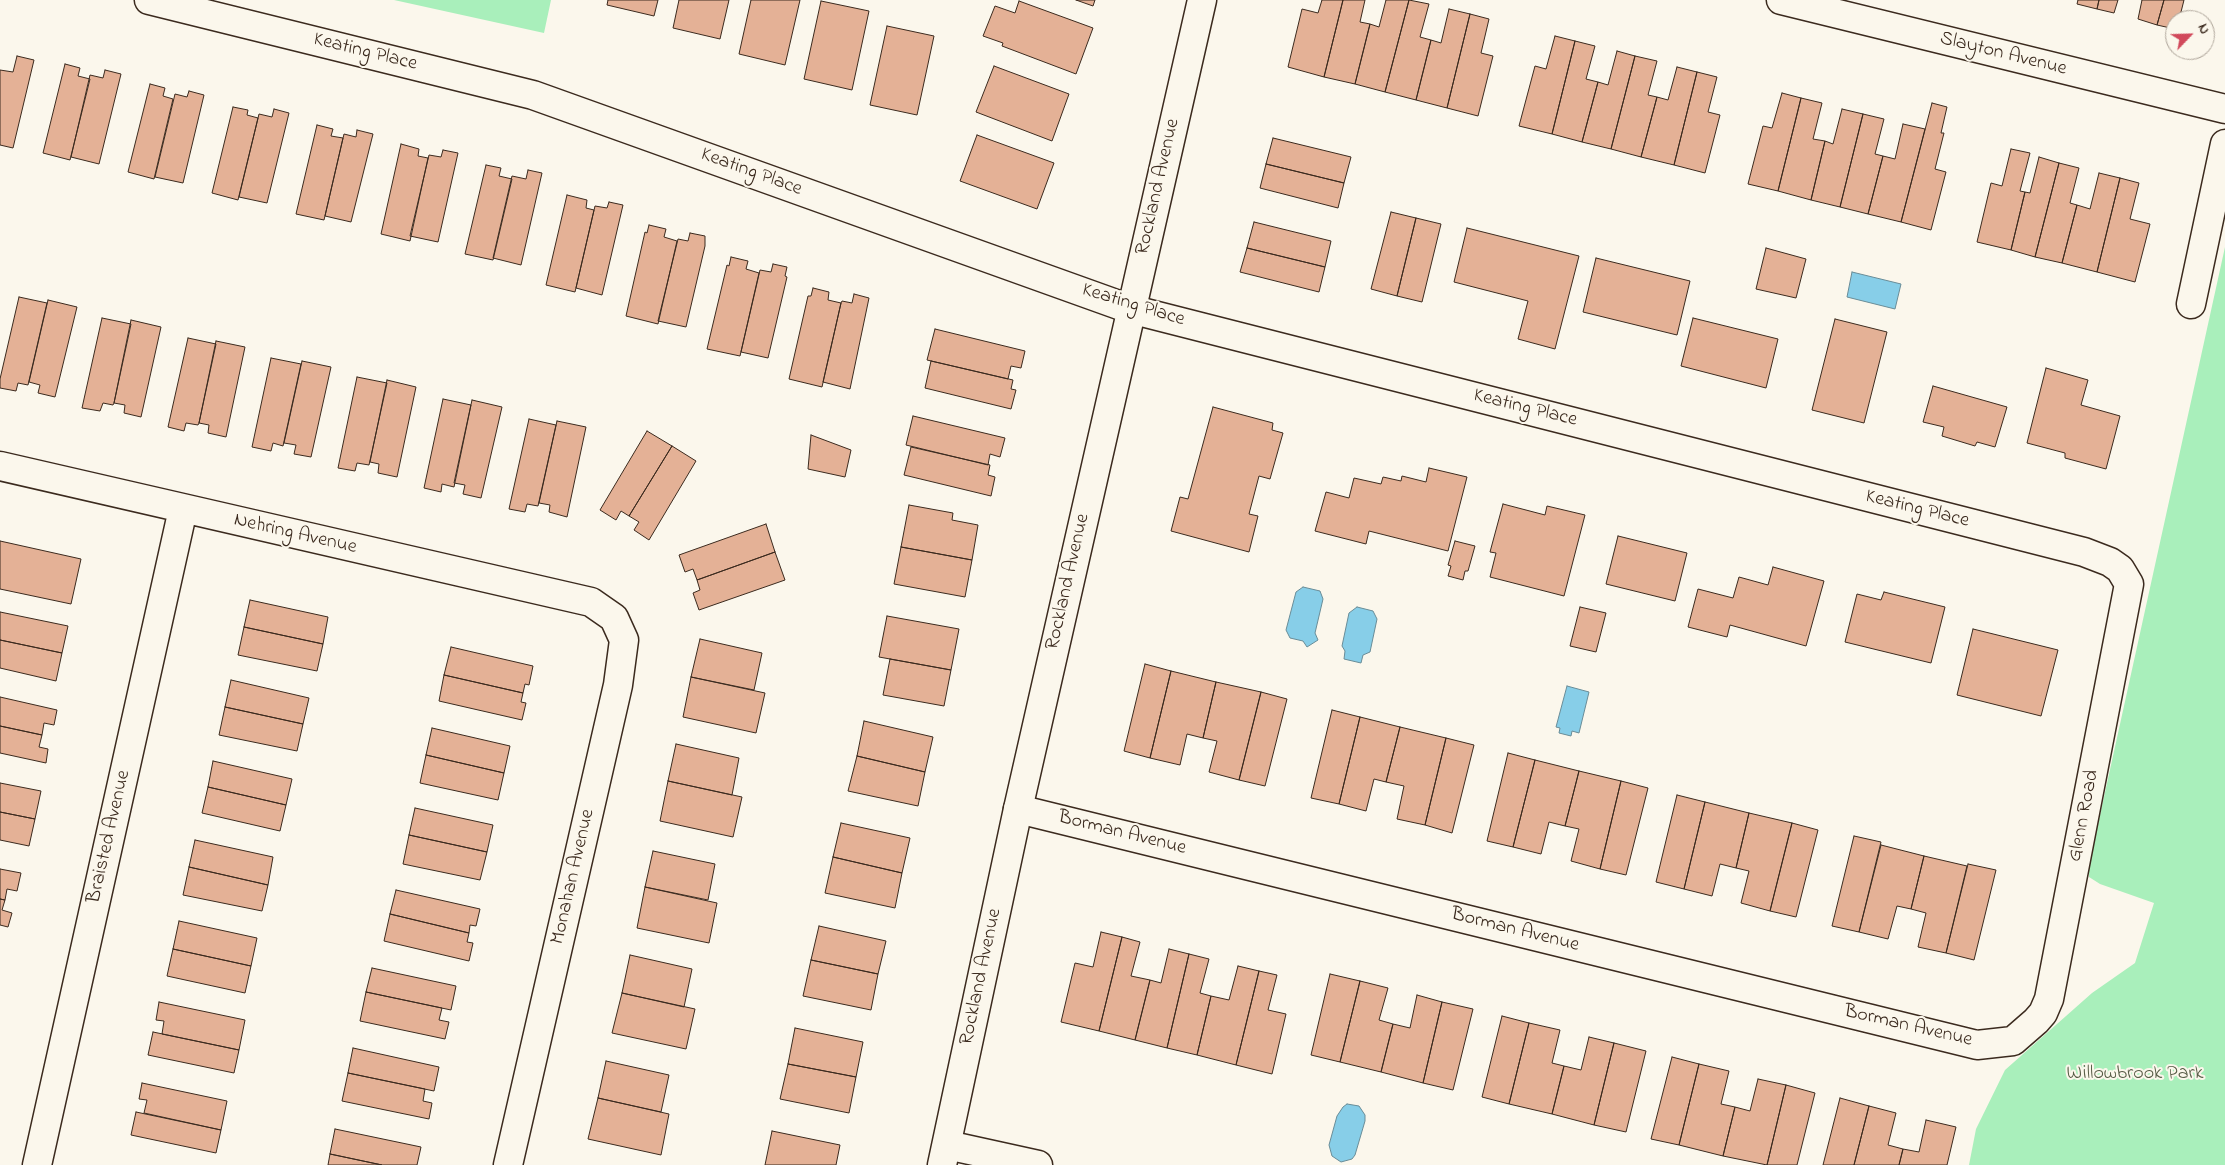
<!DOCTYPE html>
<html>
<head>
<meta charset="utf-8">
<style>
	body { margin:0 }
	#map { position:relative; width:2225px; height:1165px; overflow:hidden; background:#fbf7ec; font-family:"Indie Flower",sans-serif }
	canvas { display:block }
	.north { position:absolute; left:2165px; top:10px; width:50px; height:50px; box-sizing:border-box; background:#fbf7ec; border:1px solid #aea59a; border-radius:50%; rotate:66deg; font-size:14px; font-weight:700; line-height:20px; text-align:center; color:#3b2a1e }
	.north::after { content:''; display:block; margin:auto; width:18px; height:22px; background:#d1495b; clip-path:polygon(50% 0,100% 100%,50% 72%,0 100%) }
</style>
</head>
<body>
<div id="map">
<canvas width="2225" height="1165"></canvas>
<div class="north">N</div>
</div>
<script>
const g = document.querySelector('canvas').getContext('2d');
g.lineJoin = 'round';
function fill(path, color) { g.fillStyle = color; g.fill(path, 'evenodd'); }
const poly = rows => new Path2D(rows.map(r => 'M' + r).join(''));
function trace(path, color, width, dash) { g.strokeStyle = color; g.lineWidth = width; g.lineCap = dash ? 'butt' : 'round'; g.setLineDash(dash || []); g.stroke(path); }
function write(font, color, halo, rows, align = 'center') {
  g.font = font + ' "Indie Flower",sans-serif'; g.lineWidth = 4; g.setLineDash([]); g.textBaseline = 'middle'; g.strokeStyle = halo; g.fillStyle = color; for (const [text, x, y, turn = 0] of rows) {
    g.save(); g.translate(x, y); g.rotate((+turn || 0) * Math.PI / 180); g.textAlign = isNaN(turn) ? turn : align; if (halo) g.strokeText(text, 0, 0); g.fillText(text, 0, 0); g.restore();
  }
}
fill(poly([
	[394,0,551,0,544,33],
	[2225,247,2225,1165,1969,1165,1976,1129,2005,1070,2092,993,2135,963,2154,903,2100,884,2089,877,2089,865]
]), '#a9efbb');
const water = poly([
	[1852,272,1901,284,1895,309,1847,297,1852,272],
	[1303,587,1320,591,1323,599,1315,633,1318,640,1307,647,1303,641,1290,638,1286,630,1296,592,1303,587],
	[1357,607,1373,611,1377,619,1370,652,1363,655,1361,663,1344,659,1345,651,1342,646,1349,613,1357,607],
	[1567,686,1589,692,1579,733,1572,731,1571,736,1559,733,1560,728,1556,727,1567,686],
	[1347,1104,1359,1106,1365,1115,1365,1121,1355,1155,1352,1159,1341,1162,1332,1156,1329,1145,1337,1116,1343,1107,1347,1104]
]);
fill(water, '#87cee8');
trace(water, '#698c97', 1);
const building = poly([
	[608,0,658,0,654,16,607,5,608,0],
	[679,0,729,0,720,39,673,28,679,0],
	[751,0,800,0,785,65,739,54,751,0],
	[1076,0,1095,0,1093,6,1076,0],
	[1322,0,1343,0,1324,77,1288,67,1302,9,1318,13,1322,0],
	[1343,0,1365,0,1360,22,1370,24,1355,84,1324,77,1343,0],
	[1386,0,1409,0,1385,92,1355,84,1370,24,1379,27,1386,0],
	[1409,0,1429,4,1420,37,1431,40,1416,100,1385,92,1409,0],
	[2078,0,2099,0,2097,9,2077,4,2078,0],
	[2099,0,2118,0,2114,13,2097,9,2099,0],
	[2142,0,2164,0,2157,25,2138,19,2142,0],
	[2164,0,2184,0,2179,20,2175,20,2175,29,2157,25,2164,0],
	[821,1,869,11,852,90,804,79,821,1],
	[1019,1,1093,28,1076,74,1002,46,1003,43,983,36,995,6,1015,13,1019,1],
	[1449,9,1470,14,1447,108,1416,100,1431,40,1441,43,1449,9],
	[1470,14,1489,19,1481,53,1493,56,1478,116,1447,108,1470,14],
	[887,26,934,36,917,115,870,105,887,26],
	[1555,36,1575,41,1552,134,1519,126,1535,66,1546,69,1555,36],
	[1575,41,1595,46,1586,79,1598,82,1582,142,1552,134,1575,41],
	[1617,51,1635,56,1611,149,1582,142,1598,82,1608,85,1617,51],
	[17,56,34,60,13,148,0,145,0,70,13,72,17,56],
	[1635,56,1657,61,1648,95,1657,97,1641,157,1611,149,1635,56],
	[65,64,80,68,78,76,90,79,70,160,43,153,65,64],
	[994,66,1069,94,1052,141,976,112,994,66],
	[1677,67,1697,72,1674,165,1641,157,1657,97,1668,100,1677,67],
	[105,70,121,74,99,164,71,157,90,75,103,78,105,70],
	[1697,72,1717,77,1708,112,1720,115,1705,173,1674,165,1697,72],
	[150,84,165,88,163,96,173,99,154,179,128,172,150,84],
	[189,91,204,95,183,183,155,177,175,94,187,97,189,91],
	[1782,93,1801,98,1778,191,1748,184,1763,126,1772,128,1782,93],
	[1801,98,1822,103,1813,139,1825,141,1811,200,1778,191,1801,98],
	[1932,103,1947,107,1941,133,1944,133,1935,169,1946,172,1931,230,1901,222,1932,103],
	[233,107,248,110,247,115,258,118,238,200,212,193,233,107],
	[274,109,289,113,267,203,239,197,259,114,272,117,274,109],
	[1842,109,1863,114,1840,207,1811,200,1825,141,1833,144,1842,109],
	[1863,114,1884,119,1875,154,1883,156,1868,214,1840,207,1863,114],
	[1903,124,1925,129,1901,222,1868,214,1883,156,1895,159,1903,124],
	[317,125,333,129,331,136,343,138,324,220,296,214,317,125],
	[357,130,373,134,351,222,325,216,344,134,356,137,357,130],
	[977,135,1054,163,1037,209,960,181,977,135],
	[1273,138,1351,157,1344,183,1266,164,1273,138],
	[401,144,419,149,418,156,428,158,410,241,381,234,401,144],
	[2011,149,2030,153,2020,191,2025,192,2011,250,1977,242,1991,183,2002,186,2011,149],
	[443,150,458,153,438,242,410,236,429,155,441,157,443,150],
	[2039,157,2059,163,2035,257,2011,250,2025,192,2030,193,2039,157],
	[2059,163,2079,168,2070,203,2077,205,2062,263,2035,257,2059,163],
	[1266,164,1344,183,1338,208,1260,188,1266,164],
	[486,165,501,168,499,176,512,179,493,260,465,254,486,165],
	[528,170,542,173,521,265,493,258,512,176,526,179,528,170],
	[2099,173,2120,178,2097,272,2062,263,2077,205,2090,209,2099,173],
	[2120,178,2139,183,2130,219,2150,224,2135,282,2097,272,2120,178],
	[567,195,587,200,586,208,594,210,575,292,546,285,567,195],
	[609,202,623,205,602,295,576,288,595,206,607,208,609,202],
	[1391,212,1416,218,1397,296,1371,289,1391,212],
	[1416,218,1441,224,1422,302,1397,296,1416,218],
	[1254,222,1331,241,1325,267,1247,248,1254,222],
	[649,225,666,229,664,237,677,241,658,324,626,316,645,232,647,233,649,225],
	[1467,228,1579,256,1555,349,1518,339,1528,301,1454,282,1467,228],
	[690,233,705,236,705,246,686,327,658,321,678,239,688,241,690,233],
	[1247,248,1325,267,1319,292,1240,272,1247,248],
	[1766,248,1806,259,1796,298,1756,289,1766,248],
	[731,257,748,261,746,269,759,273,740,356,707,349,727,265,729,266,731,257],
	[1596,258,1690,281,1677,335,1583,312,1596,258],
	[773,264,787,267,785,276,787,277,768,358,741,352,760,270,771,272,773,264],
	[813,288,829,292,828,300,841,303,822,387,789,379,808,296,811,296,813,288],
	[854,294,869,298,850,389,823,382,841,303,842,301,852,303,854,294],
	[19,297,47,303,28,385,18,383,16,391,0,388,0,379,19,297],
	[48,300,77,307,55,397,38,393,40,385,29,382,48,300],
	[102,318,131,324,114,403,113,405,103,403,100,411,82,408,102,318],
	[1693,318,1778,339,1766,388,1681,366,1693,318],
	[1835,319,1887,332,1864,423,1812,410,1835,319],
	[131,320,161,327,141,417,124,413,125,405,114,403,131,320],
	[935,329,1025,351,1021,368,1011,366,1008,379,927,360,935,329],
	[188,338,216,344,199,423,198,425,186,423,184,431,168,427,188,338],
	[216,341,245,347,226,437,208,433,209,425,199,423,216,341],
	[271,358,301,364,283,446,273,443,271,451,252,447,271,358],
	[302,361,331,367,311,457,294,454,296,445,284,443,302,361],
	[931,361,1013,380,1011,389,1016,390,1011,409,925,388,931,361],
	[2046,368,2088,380,2081,405,2120,416,2106,469,2065,458,2065,453,2027,443,2046,368],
	[357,377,387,383,369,465,357,463,355,471,338,468,357,377],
	[387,380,416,387,397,477,378,473,379,464,370,462,387,380],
	[1933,386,2007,407,1995,447,1977,442,1975,446,1942,436,1944,427,1923,422,1933,386],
	[443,399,471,405,454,487,442,484,441,492,424,488,443,399],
	[472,400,502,407,481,498,463,494,465,485,454,483,472,400],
	[1213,407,1273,423,1272,430,1283,433,1270,479,1259,476,1249,514,1258,516,1249,552,1171,531,1180,497,1188,499,1213,407],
	[913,416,1005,438,1000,457,990,454,988,465,906,445,913,416],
	[529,419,556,425,538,506,527,504,525,512,509,509,529,419],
	[557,421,586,427,567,517,549,512,550,505,539,503,557,421],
	[647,431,672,446,629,516,621,511,616,520,600,510,647,431],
	[811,435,851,450,845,477,808,469,811,435],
	[672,446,696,461,649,540,634,530,639,522,629,516,672,446],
	[911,447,990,465,988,475,995,477,991,496,904,475,911,447],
	[1429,468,1467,477,1448,551,1369,531,1366,544,1315,531,1326,492,1349,498,1354,478,1381,484,1383,477,1401,481,1402,476,1426,482,1429,468],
	[1503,504,1545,515,1547,506,1585,515,1564,596,1490,577,1496,553,1490,552,1503,504],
	[909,505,953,513,952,520,978,525,972,560,901,547,909,505],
	[766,524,775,552,697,580,693,569,685,572,679,555,766,524],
	[1618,536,1687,553,1675,601,1606,584,1618,536],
	[0,541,81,559,71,604,0,589,0,541],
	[1455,541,1475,546,1468,571,1465,571,1463,580,1448,576,1451,566,1448,565,1455,541],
	[901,547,972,560,965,597,894,584,901,547],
	[775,552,785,580,699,610,693,593,700,590,697,580,775,552],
	[1773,567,1824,581,1806,646,1730,625,1727,637,1688,627,1698,589,1733,598,1739,577,1768,585,1773,567],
	[1884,592,1945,607,1931,663,1845,642,1857,594,1881,600,1884,592],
	[250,600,328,617,323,644,244,627,250,600],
	[1580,607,1606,613,1596,652,1570,646,1580,607],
	[0,612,68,626,62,653,0,640,0,612],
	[887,616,959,629,951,670,879,657,887,616],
	[244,627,323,644,317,671,238,655,244,627],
	[1973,629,2058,650,2041,716,1957,695,1973,629],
	[700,639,762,653,754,690,691,677,700,639],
	[0,640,62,653,56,681,0,668,0,640],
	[451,647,533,666,529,685,525,684,523,693,444,675,451,647],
	[890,659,951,670,944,706,883,695,890,659],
	[1145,664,1171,671,1150,758,1124,751,1145,664],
	[1171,671,1216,682,1203,738,1187,734,1180,765,1150,758,1171,671],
	[444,675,523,693,521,702,526,703,522,720,439,701,444,675],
	[691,677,765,693,756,733,683,717,691,677],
	[231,680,309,698,303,724,225,707,231,680],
	[1216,682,1261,692,1239,780,1209,772,1217,741,1203,738,1216,682],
	[1261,692,1287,699,1265,786,1239,780,1261,692],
	[0,697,57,710,54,725,44,723,42,735,0,726,0,697],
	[225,707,303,724,297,751,219,735,225,707],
	[1332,710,1360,717,1339,804,1311,798,1332,710],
	[1360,717,1400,727,1386,782,1374,779,1366,811,1339,804,1360,717],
	[864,721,933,737,925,772,857,756,864,721],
	[0,726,42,735,39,747,48,749,46,763,0,753,0,726],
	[1400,727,1446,738,1425,825,1397,819,1404,786,1386,782,1400,727],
	[432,728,510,746,504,773,426,755,432,728],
	[1446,738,1474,745,1452,833,1425,825,1446,738],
	[676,744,739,758,732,795,668,781,676,744],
	[1508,753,1535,760,1513,847,1487,841,1508,753],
	[426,755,504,773,498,800,420,783,426,755],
	[857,756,925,772,918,806,848,791,857,756],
	[1535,760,1579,771,1565,826,1549,822,1541,854,1513,847,1535,760],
	[213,761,292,779,286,805,208,787,213,761],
	[1579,771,1621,781,1600,869,1571,861,1579,829,1565,826,1579,771],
	[668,781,742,797,733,837,660,821,668,781],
	[1621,781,1648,788,1626,875,1600,869,1621,781],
	[0,783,41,791,35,819,0,812,0,783],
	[208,787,286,805,280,831,202,813,208,787],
	[1677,795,1705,802,1684,889,1656,882,1677,795],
	[1705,802,1749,813,1736,868,1720,864,1712,896,1684,889,1705,802],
	[415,808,493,825,487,852,409,835,415,808],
	[0,812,35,819,29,846,0,840,0,812],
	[1749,813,1792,823,1770,911,1741,903,1749,871,1736,868,1749,813],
	[841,823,910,838,902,873,833,857,841,823],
	[1792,823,1818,830,1796,917,1770,911,1792,823],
	[409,835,487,852,480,880,403,864,409,835],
	[1854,836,1881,842,1859,932,1832,926,1854,836],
	[195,840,273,857,268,885,189,867,195,840],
	[1881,845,1924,856,1911,909,1897,906,1888,939,1859,932,1881,845],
	[653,851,715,864,708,900,645,887,653,851],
	[1924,856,1967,866,1946,953,1918,947,1926,913,1911,909,1924,856],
	[833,857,902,873,895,908,825,893,833,857],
	[1968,864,1996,870,1974,960,1946,953,1968,864],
	[189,867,268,885,262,911,183,895,189,867],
	[0,869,21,873,17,891,7,889,5,900,0,899,0,869],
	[645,887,717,903,709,943,637,928,645,887],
	[396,890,480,909,476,926,470,925,469,933,390,914,396,890],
	[0,899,5,900,2,910,12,913,8,927,0,925,0,899],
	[390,914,469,933,467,942,473,943,469,961,384,941,390,914],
	[179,921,257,938,251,966,173,949,179,921],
	[819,926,886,941,878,974,811,960,819,926],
	[1101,932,1122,937,1099,1031,1061,1022,1075,963,1093,967,1101,932],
	[1122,937,1140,942,1131,976,1150,980,1135,1040,1099,1031,1122,937],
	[173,949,251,966,245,993,167,976,173,949],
	[1169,949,1189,954,1167,1048,1135,1040,1150,980,1161,983,1169,949],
	[1189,954,1209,959,1200,993,1211,996,1197,1055,1167,1048,1189,954],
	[630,955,692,969,684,1007,622,993,630,955],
	[811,960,878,974,871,1010,803,996,811,960],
	[1238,966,1259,971,1236,1065,1197,1055,1211,996,1229,1000,1238,966],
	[372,968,456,986,451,1010,366,992,372,968],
	[1259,971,1277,975,1268,1010,1286,1014,1272,1074,1236,1065,1259,971],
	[1330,974,1360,981,1340,1062,1311,1055,1330,974],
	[1360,981,1388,988,1379,1020,1393,1024,1381,1072,1340,1062,1360,981],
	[366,992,442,1008,439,1020,449,1022,445,1039,360,1021,366,992],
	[622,993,695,1009,686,1049,612,1033,622,993],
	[1417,995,1442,1002,1423,1083,1381,1072,1393,1024,1410,1028,1417,995],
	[159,1002,245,1020,239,1050,162,1034,164,1021,156,1020,159,1002],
	[1442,1002,1473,1009,1453,1090,1423,1083,1442,1002],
	[1502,1016,1529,1023,1509,1104,1482,1097,1502,1016],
	[1529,1023,1560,1030,1552,1063,1564,1066,1552,1114,1509,1104,1529,1023],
	[795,1028,863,1042,856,1077,788,1064,795,1028],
	[153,1032,239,1050,234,1073,148,1055,153,1032],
	[1589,1037,1614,1043,1594,1125,1552,1114,1564,1066,1581,1070,1589,1037],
	[1614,1043,1646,1051,1626,1132,1594,1125,1614,1043],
	[353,1048,439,1067,434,1091,348,1073,353,1048],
	[1672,1057,1699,1064,1679,1145,1651,1139,1672,1057],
	[606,1061,669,1075,661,1112,598,1098,606,1061],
	[788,1064,856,1077,849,1113,780,1099,788,1064],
	[1699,1064,1729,1071,1721,1104,1735,1107,1723,1156,1679,1145,1699,1064],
	[348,1073,425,1089,423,1101,432,1103,429,1119,342,1101,348,1073],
	[1758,1079,1786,1085,1767,1165,1723,1156,1735,1107,1750,1111,1758,1079],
	[142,1083,227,1101,221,1130,144,1113,147,1100,139,1099,142,1083],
	[1786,1085,1815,1093,1797,1165,1767,1165,1786,1085],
	[598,1098,669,1114,661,1155,588,1139,598,1098],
	[1840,1098,1869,1106,1854,1165,1823,1165,1840,1098],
	[1869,1106,1896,1113,1888,1145,1903,1149,1899,1165,1854,1165,1869,1106],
	[136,1112,221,1130,216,1153,131,1135,136,1112],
	[1926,1120,1956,1127,1947,1165,1899,1165,1903,1149,1919,1152,1926,1120],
	[335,1129,421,1147,417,1165,382,1165,330,1154,335,1129],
	[772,1131,840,1145,836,1165,765,1165,772,1131],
	[330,1154,382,1165,328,1165,330,1154]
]);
fill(building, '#e4b196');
trace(building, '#3b2a1e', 1);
const street = poly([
	[149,0,533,95,1130,309,2084,552,2110,562,2120,569,2129,584,2049,999,2043,1013,2036,1021,2013,1041,1977,1045,1018,809],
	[1781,0,2225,109],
	[2191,304,2225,144],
	[0,466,591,602,614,618,624,640,618,685,508,1165],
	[947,1145,1038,1165],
	[37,1165,183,509]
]);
const secondary = poly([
	[942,1165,1018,809,1202,0]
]);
trace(street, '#3b2a1e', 31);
trace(secondary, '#3b2a1e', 31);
trace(street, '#fbf7ec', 28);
trace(secondary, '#fbf7ec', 28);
write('20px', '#3b2a1e', '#fbf7ec', [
	["Keating Place",365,53,14],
	["Slayton Avenue",2003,55,14],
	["Keating Place",751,173,20],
	["Rockland Avenue",1159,187,-77],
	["Keating Place",1133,306,17],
	["Keating Place",1525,409,14],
	["Keating Place",1917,510,14],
	["Nehring Avenue",295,535,13],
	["Rockland Avenue",1069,582,-77],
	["Glenn Road",2085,816,-79],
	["Borman Avenue",1122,834,14],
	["Braisted Avenue",110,837,-77],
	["Monahan Avenue",574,877,-77],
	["Borman Avenue",1515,931,14],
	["Rockland Avenue",982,977,-78],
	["Borman Avenue",1908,1027,13]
]);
write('20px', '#565b45', '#fbf7ec', [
	["Willowbrook Park",2135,1075]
]);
</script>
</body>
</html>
